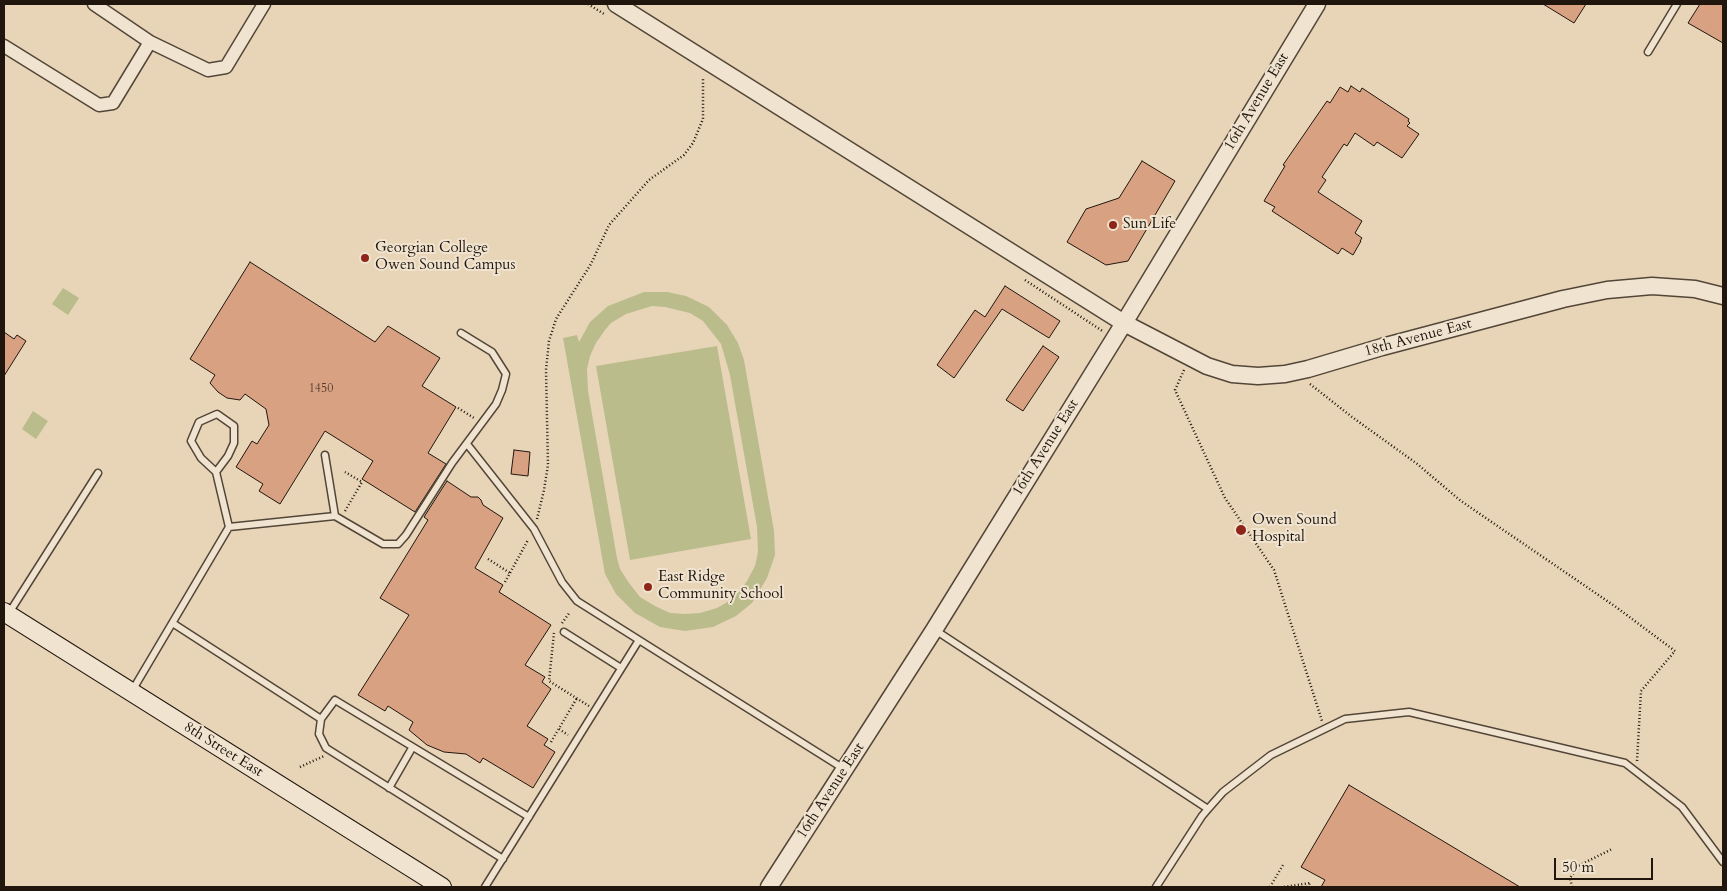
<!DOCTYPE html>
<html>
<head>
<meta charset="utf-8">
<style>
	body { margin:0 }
	#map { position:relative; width:1727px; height:891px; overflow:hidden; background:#e8d5b7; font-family:Cardo,serif }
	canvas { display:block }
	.frame { position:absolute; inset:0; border:5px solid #21160e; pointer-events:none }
	.scale { position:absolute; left:1554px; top:858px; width:99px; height:22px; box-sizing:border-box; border:2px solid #21160e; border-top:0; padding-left:6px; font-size:15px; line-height:18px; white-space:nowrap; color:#21160e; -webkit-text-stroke:4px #f0e4d0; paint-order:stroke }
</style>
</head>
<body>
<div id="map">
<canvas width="1727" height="891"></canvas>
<div class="frame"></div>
<div class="scale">50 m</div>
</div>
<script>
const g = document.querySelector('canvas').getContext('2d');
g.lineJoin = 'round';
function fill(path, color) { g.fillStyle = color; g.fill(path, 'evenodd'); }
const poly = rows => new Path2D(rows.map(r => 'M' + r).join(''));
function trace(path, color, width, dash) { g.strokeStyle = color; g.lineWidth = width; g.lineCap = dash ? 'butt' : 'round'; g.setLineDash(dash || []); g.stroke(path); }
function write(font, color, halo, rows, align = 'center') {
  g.font = font + ' Cardo,serif'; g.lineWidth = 4; g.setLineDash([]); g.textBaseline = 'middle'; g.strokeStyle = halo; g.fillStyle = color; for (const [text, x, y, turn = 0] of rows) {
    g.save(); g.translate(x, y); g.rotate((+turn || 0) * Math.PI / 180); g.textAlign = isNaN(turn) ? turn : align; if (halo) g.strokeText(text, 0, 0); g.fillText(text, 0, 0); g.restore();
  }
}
fill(poly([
	[63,288,79,298,68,315,52,304],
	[644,292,667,292,686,296,709,307,727,325,738,343,744,360,774,531,775,555,767,578,752,603,736,616,713,627,685,631,660,627,635,613,616,594,605,574,563,338,577,335,579,342,590,322,608,306],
	[652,306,665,307,690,313,703,321,721,344,730,375,757,527,758,552,755,566,747,581,740,591,729,601,717,608,700,613,685,614,670,613,655,606,640,597,629,583,620,569,617,558,588,391,587,369,590,356,596,343,605,330,611,323,626,314],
	[717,346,751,539,630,560,596,366],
	[33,411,48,421,36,439,22,429]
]), '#babc8c');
const building = poly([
	[1543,4,1586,4,1574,23,1543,4],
	[1700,4,1723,4,1723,43,1688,23,1700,4],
	[1351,86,1360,92,1362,88,1409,119,1408,121,1410,123,1407,126,1419,134,1402,158,1377,142,1374,146,1355,133,1347,146,1344,144,1322,177,1326,180,1318,192,1362,221,1355,233,1362,238,1360,241,1361,241,1353,255,1342,248,1338,254,1272,211,1275,207,1264,201,1285,166,1283,165,1327,101,1330,103,1340,87,1348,92,1351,86],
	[1142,161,1175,181,1128,261,1106,265,1067,242,1086,209,1119,198,1142,161],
	[250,262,375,342,388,326,440,358,422,386,456,407,428,453,446,464,415,512,362,479,373,461,325,431,280,504,259,491,263,484,236,467,252,441,257,444,269,425,266,409,245,394,240,400,227,398,218,392,210,383,215,375,190,359,250,262],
	[1005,286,1060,321,1049,338,1002,309,954,378,937,365,975,310,985,317,1005,286],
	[4,332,14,339,17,335,26,341,4,376,4,332],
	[1043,346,1059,357,1023,411,1006,400,1043,346],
	[514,450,530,452,528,476,511,474,514,450],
	[447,481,471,497,478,497,481,500,483,505,503,518,475,568,503,585,499,592,551,625,525,665,545,677,542,682,551,689,527,726,548,739,544,745,555,752,533,788,483,758,480,763,466,754,444,752,427,745,409,730,413,722,388,706,385,711,358,695,409,615,380,598,428,520,424,517,447,481],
	[1349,785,1520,887,1321,887,1325,880,1301,867,1349,785]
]);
fill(building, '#d8a182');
trace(building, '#21160e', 1);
const service = poly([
	[1648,52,1677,4],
	[467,444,534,529,562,582,577,601,844,769],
	[325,455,335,516],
	[229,527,335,516,383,544,398,544,406,535,452,463,496,404,502,390,506,374,492,352,461,333],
	[9,613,98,473],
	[174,624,321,719,335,700,529,817],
	[935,630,1208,809],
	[564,632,621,668],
	[132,691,229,527,216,472,201,458,191,441,199,422,217,414,234,426,234,443,228,456,216,472],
	[321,719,319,734,326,748,503,859],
	[389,788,412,748],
	[485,887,639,640],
	[1156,887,1202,816,1208,809,1223,792,1271,755,1345,719,1409,712,1625,763,1682,807,1723,862]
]);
const minor = poly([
	[94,4,150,42,208,70,226,67,264,4],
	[4,46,99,105,113,103,150,42]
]);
const tertiary = poly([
	[616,4,1124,323,1207,366,1232,374,1258,376,1285,374,1308,369,1382,347,1563,299,1607,290,1652,286,1695,289,1723,296],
	[769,887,934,630,1124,323,1317,4]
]);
const secondary = poly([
	[4,612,442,887]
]);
trace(service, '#534638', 9);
trace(minor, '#534638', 15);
trace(tertiary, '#534638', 19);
trace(secondary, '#21160e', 20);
trace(poly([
	[588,4,604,14],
	[1025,280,1104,332],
	[1184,370,1175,390,1225,498,1274,570,1322,721],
	[1310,384,1352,417,1416,463,1461,501,1616,607,1675,651,1641,691,1637,761],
	[458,408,474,418],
	[345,511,362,482,345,472],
	[537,519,544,490,548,465,546,370,549,341,556,319,591,264,609,225,649,180,684,155,693,143,703,119,703,77],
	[488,559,510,573],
	[505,582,528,540],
	[562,623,570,612],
	[554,633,549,681,589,706],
	[559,729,568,735],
	[551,742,577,698],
	[300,767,324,756],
	[1270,887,1283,865],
	[1284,887,1310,883],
	[1307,887,1310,883],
	[1572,887,1570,878,1578,866,1612,849]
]), '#21160e', 2.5, [1, 2.5]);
trace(service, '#f0e4d0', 6);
trace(minor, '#f0e4d0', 12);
trace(tertiary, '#f0e4d0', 16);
trace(secondary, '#f0e4d0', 18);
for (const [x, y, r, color] of [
	[1113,225,5,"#8f2418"],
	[365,258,5,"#8f2418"],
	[1241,530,6,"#8f2418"],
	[648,587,5,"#8f2418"]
]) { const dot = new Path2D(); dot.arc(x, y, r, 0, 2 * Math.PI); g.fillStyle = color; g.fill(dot); trace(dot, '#f0e4d0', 2); }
write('12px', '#4f392b', null, [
	["1450",321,389]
]);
write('15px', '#21160e', '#f0e4d0', [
	["16th Avenue East",1257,102,-59],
	["18th Avenue East",1418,338,-15],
	["16th Avenue East",1046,448,-58],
	["8th Street East",223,750,32],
	["16th Avenue East",831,791,-57]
]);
write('15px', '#21160e', '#f0e4d0', [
	["Sun Life",1123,225],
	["Georgian College",375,249],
	["Owen Sound Campus",375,266],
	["Owen Sound",1252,521],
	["Hospital",1252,538],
	["East Ridge",658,578],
	["Community School",658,595]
], 'left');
</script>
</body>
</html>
